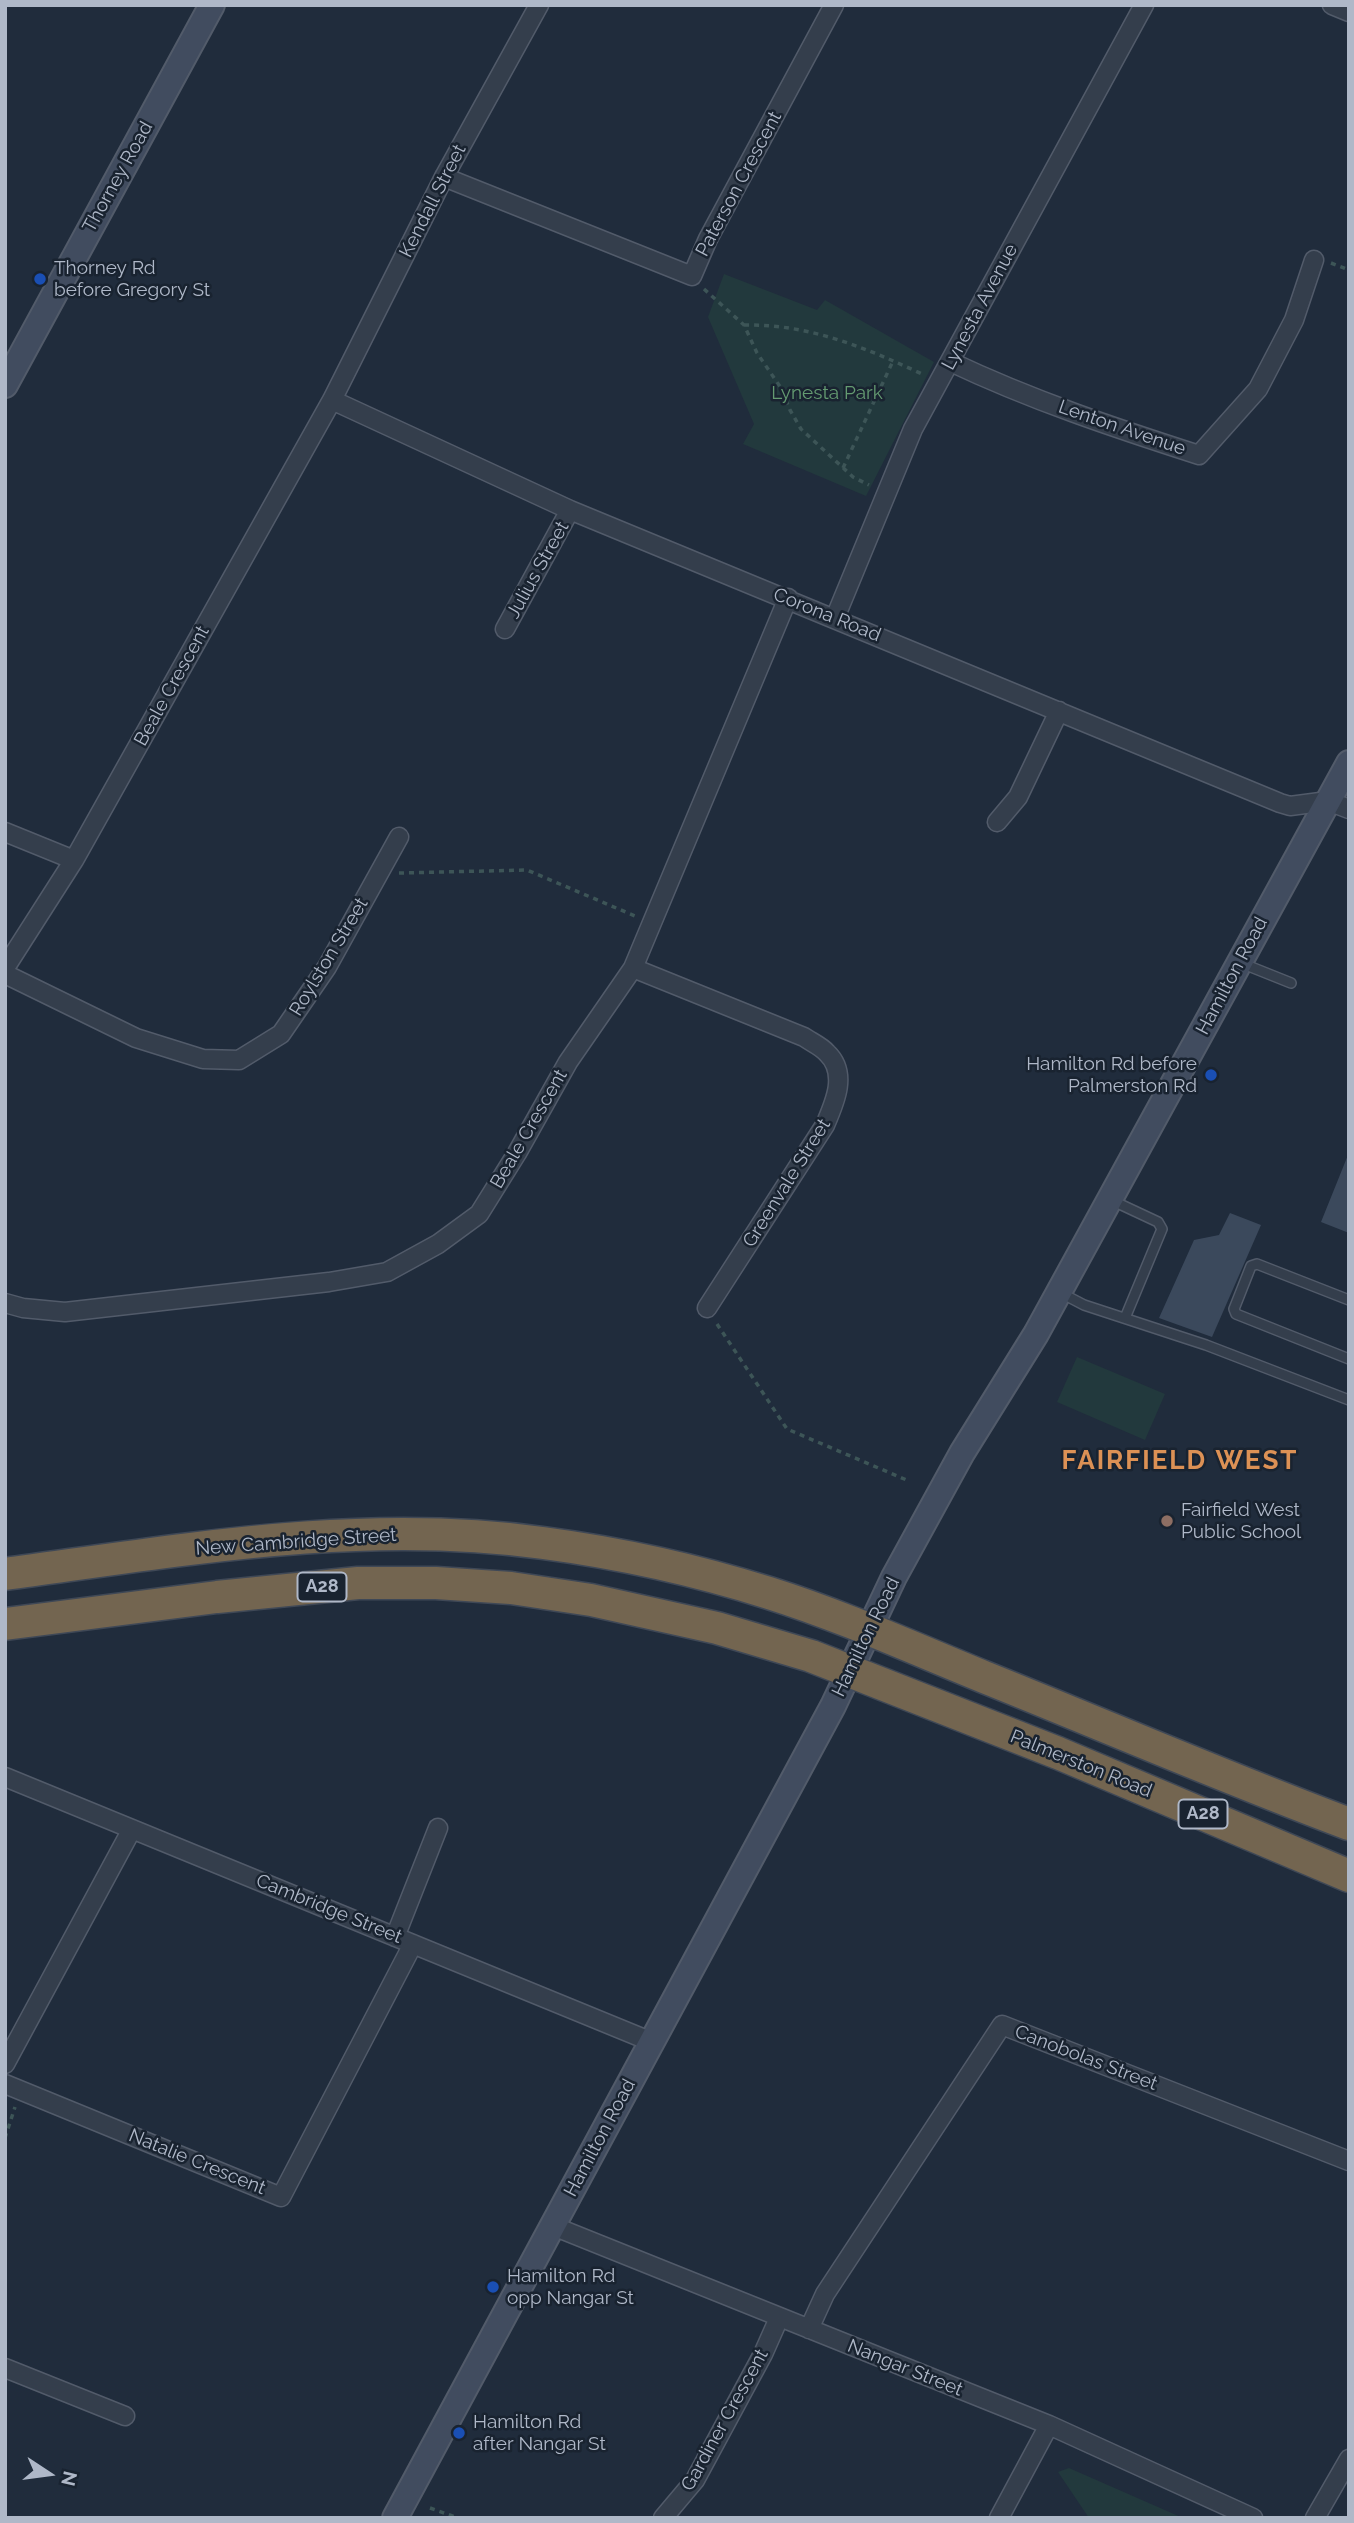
<!DOCTYPE html>
<html>
<head>
<meta charset="utf-8">
<style>
	body { margin:0 }
	#map { position:relative; width:1354px; height:2523px; overflow:hidden; background:#202c3c; font-family:Raleway,sans-serif }
	canvas { display:block }
	.frame { position:absolute; inset:0; border:7px solid #afb8c8; pointer-events:none }
	.north { position:absolute; left:14px; top:2439px; width:70px; height:70px; -webkit-text-stroke:5px #192330; paint-order:stroke; rotate:103deg; font-size:19px; font-weight:700; line-height:28px; text-align:center; color:#afb8c8 }
	.north::after { content:''; display:block; margin:auto; width:24px; height:32px; background:#afb8c8; clip-path:polygon(50% 0,100% 100%,50% 72%,0 100%) }
</style>
</head>
<body>
<div id="map">
<canvas width="1354" height="2523"></canvas>
<div class="frame"></div>
<div class="north">N</div>
</div>
<script>
const ctx = document.querySelector('canvas').getContext('2d');
ctx.lineJoin = 'round';
function paint(path, color) {
  ctx.fillStyle = color;
  ctx.fill(path, 'evenodd');
}
function strokePath(path, color, width, dash) {
  ctx.strokeStyle = color;
  ctx.lineWidth = width;
  ctx.lineCap = dash ? 'butt' : 'round';
  ctx.setLineDash(dash || []);
  ctx.stroke(path);
}
function label(font, color, halo, rows, align = 'center') {
  ctx.font = font + ' Raleway,sans-serif';
  ctx.lineWidth = 5;
  ctx.setLineDash([]);
  ctx.textBaseline = 'middle';
  ctx.strokeStyle = halo;
  ctx.fillStyle = color;
  for (const [text, x, y, turn = 0] of rows) {
    ctx.save();
    ctx.translate(x, y);
    ctx.rotate((+turn || 0) * Math.PI / 180);
    ctx.textAlign = isNaN(turn) ? turn : align;
    if (halo) ctx.strokeText(text, 0, 0);
    ctx.fillText(text, 0, 0);
    ctx.restore();
  }
}
const green = new Path2D(`
	M724 274 817 310 825 300 934 362 866 496 743 444 754 424 708 317Z
	M1077 1357 1165 1394 1145 1440 1057 1402Z
	M1069 2468 1183 2518H1089L1058 2472Z`);
const building = new Path2D(`
	M1348 1155H1349V1233L1321 1222Z
	M1230 1213 1261 1225 1212 1337 1159 1318 1194 1240 1219 1235Z`);
const path = new Path2D(`
	M1331 263 1349 270
	M704 289 744 325 757 353 781 388 790 410 801 429 853 477 869 485
	M744 325C809 324 864 347 922 374
	M843 468 893 361
	M399 873 527 870 635 916
	M717 1324 787 1429 909 1481
	M5 2138 15 2107
	M430 2508 458 2518`);
const lane = new Path2D(`
	M1241 963 1291 983
	M1111 1200 1158 1222 1162 1229 1125 1318
	M1061 1293 1084 1305 1206 1345 1349 1400
	M1349 1300 1257 1264 1251 1266 1234 1309 1236 1314 1349 1359`);
const street = new Path2D(`
	M1332 5 1349 12
	M444 177 692 276 708 239 834 5
	M951 362C1031 400 1115 428 1199 455L1258 389 1294 320 1314 260
	M332 400 570 510 1280 803 1290 806 1328 801 1349 809
	M835 618 913 429 1144 5
	M505 629 570 510
	M997 822 1018 797 1059 711
	M5 832 74 860
	M5 968 74 860 332 400 444 177 539 5
	M633 968 804 1037C811 1042 821 1046 827 1053 848 1073 835 1102 825 1125L707 1308
	M5 974 136 1038 203 1059 239 1060 281 1034 327 967 399 837
	M5 1303 23 1308 65 1312 329 1282 387 1272 438 1244 479 1214 517 1153 568 1062 633 968 788 598
	M5 1777 652 2042
	M395 1937 438 1828
	M5 2064 132 1829
	M5 2084 281 2197 413 1944
	M553 2226 1049 2425 1253 2518
	M809 2329 825 2294 1002 2025 1349 2161
	M5 2368 125 2416
	M663 2518 695 2480 763 2354 779 2318
	M999 2518 1049 2425
	M1315 2518 1349 2459`);
const secondary = new Path2D(`
	M5 385 212 5
	M395 2518 833 1706 894 1577 962 1453 1036 1334 1349 763`);
const highway = new Path2D(`
	M5 1574C183 1550 363 1518 543 1543 619 1553 696 1570 769 1593 842 1616 913 1648 984 1677 1106 1726 1226 1778 1349 1824
	M5 1624 217 1597 358 1583H436L511 1588 591 1600 717 1628 811 1656 1058 1753 1349 1876`);
const markers = [
	[40,279,7,"#1a4fb4"],
	[1211,1075,7,"#1a4fb4"],
	[1167,1521,7,"#8d6e63"],
	[493,2287,7,"#1a4fb4"],
	[459,2433,7,"#1a4fb4"]
];
const shields = [
	[322,1587,49],
	[1203,1814,49]
];
const shieldNames = [
	["A28",322,1587],
	["A28",1203,1814]
];
const streetNames = [
	["Thorney Road",118,177,-61],
	["Paterson Crescent",739,184,-62],
	["Kendall Street",433,201,-63],
	["Lynesta Avenue",980,307,-62],
	["Lenton Avenue",1122,428,19],
	["Julius Street",538,570,-61],
	["Corona Road",827,615,22],
	["Beale Crescent",172,686,-61],
	["Roylston Street",329,957,-59],
	["Hamilton Road",1232,976,-62],
	["Beale Crescent",529,1129,-60],
	["Greenvale Street",787,1183,-58],
	["New Cambridge Street",296,1542,-4],
	["Hamilton Road",866,1637,-64],
	["Palmerston Road",1081,1764,22],
	["Cambridge Street",329,1909,22],
	["Canobolas Street",1086,2058,21],
	["Hamilton Road",600,2138,-62],
	["Natalie Crescent",197,2162,22],
	["Nangar Street",905,2368,22],
	["Gardiner Crescent",725,2420,-61]
];
const poiNames = [
	["Thorney Rd",54,268],
	["before Gregory St",54,290],
	["Hamilton Rd before",1197,1064,"right"],
	["Palmerston Rd",1197,1086,"right"],
	["Fairfield West",1181,1510],
	["Public School",1181,1532],
	["Hamilton Rd",507,2276],
	["opp Nangar St",507,2298],
	["Hamilton Rd",473,2422],
	["after Nangar St",473,2444]
];
const parkNames = [
	["Lynesta Park",827,393]
];
const districtNames = [
	["FAIRFIELD WEST",1180,1461]
];
paint(green, '#22393d');
paint(building, '#3b495c');
strokePath(lane, '#525b6a', 12);
strokePath(street, '#525b6a', 21);
strokePath(secondary, '#525b6a', 28);
strokePath(highway, '#3f4856', 35);
strokePath(path, '#3d5557', 3.5, [5, 5]);
strokePath(lane, '#343e4c', 9);
strokePath(street, '#343e4c', 18);
strokePath(secondary, '#414c5f', 24);
strokePath(highway, '#736550', 32);
for (const [x, y, r, color] of markers) {
  const dot = new Path2D();
  dot.arc(x, y, r, 0, 2 * Math.PI);
  ctx.fillStyle = color;
  ctx.fill(dot);
  strokePath(dot, '#192330', 2.5);
}
for (const [x, y, w] of shields) {
  const box = new Path2D();
  box.roundRect(x - w / 2, y - 14.5, w, 29, 5);
  ctx.fillStyle = '#192330';
  ctx.fill(box);
  strokePath(box, '#afb8c8', 2);
}
label('bold 18px', '#afb8c8', null, shieldNames);
label('19px', '#afb8c8', '#192330', streetNames);
label('19px', '#afb8c8', '#192330', poiNames, 'left');
label('19px', '#649b71', '#192330', parkNames);
ctx.letterSpacing = '2px';
label('bold 26px', '#dc9155', '#192330', districtNames);
ctx.letterSpacing = '0px';
</script>
</body>
</html>
